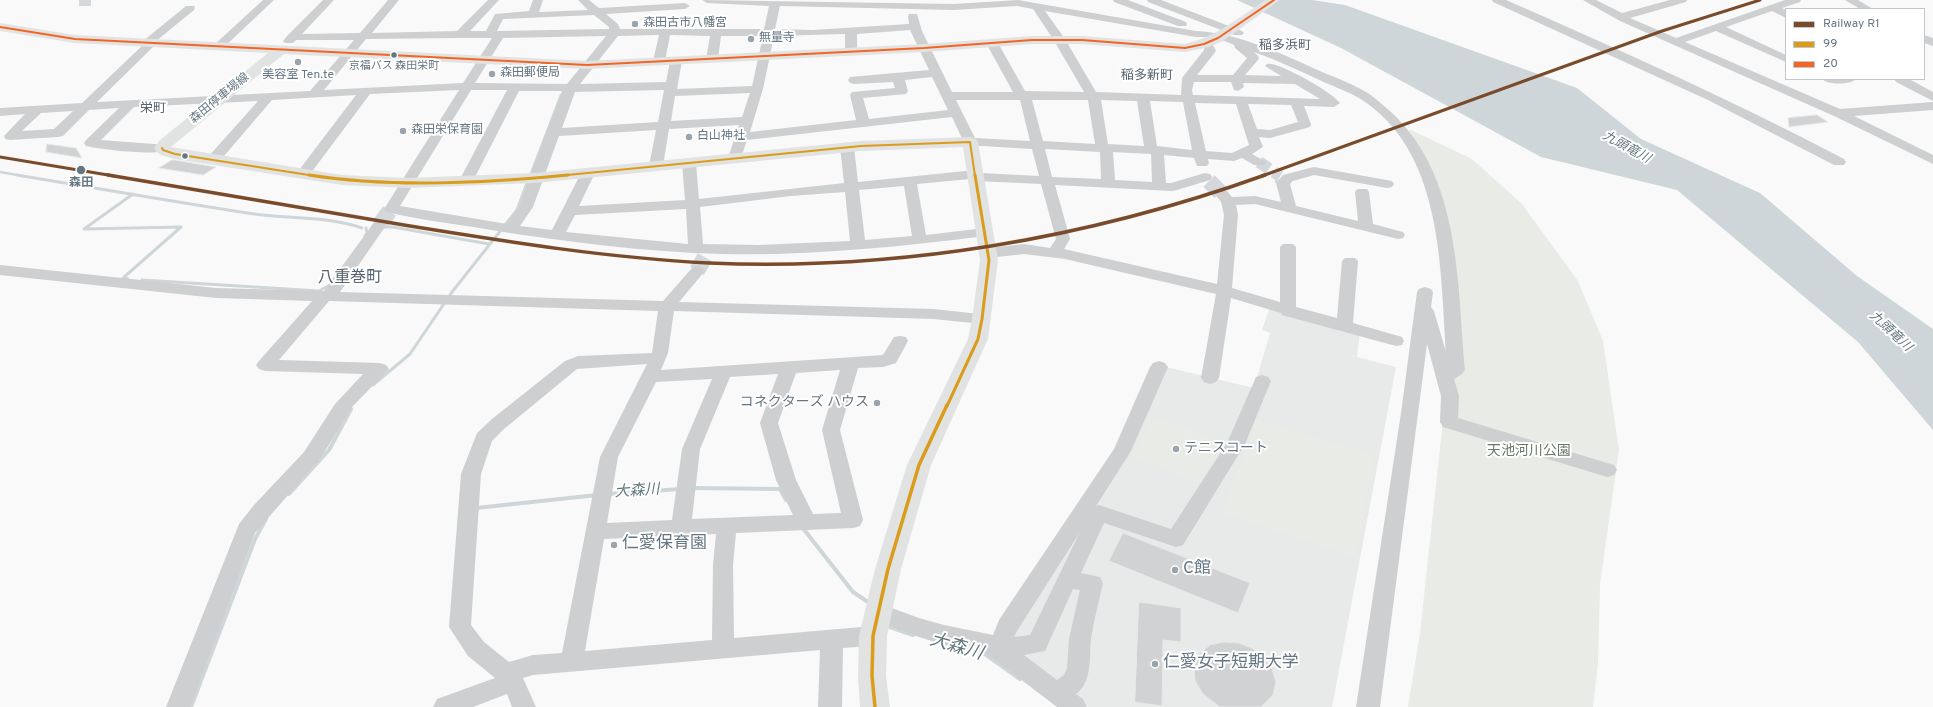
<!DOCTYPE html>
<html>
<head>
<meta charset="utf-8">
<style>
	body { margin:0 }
	#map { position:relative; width:1933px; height:707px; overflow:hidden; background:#f9f9f9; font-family:Overpass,sans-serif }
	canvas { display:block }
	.legend { position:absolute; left:1785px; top:8px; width:140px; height:72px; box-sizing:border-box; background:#fff; border:1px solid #c1c8cd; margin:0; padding:5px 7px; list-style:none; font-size:12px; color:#657683 }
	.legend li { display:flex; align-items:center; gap:8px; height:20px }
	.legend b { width:20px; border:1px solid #c1c8cd }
</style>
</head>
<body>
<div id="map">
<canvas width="1933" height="707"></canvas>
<ul class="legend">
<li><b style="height:5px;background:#7a4b2a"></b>Railway R1</li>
<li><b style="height:5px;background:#da9c1a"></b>99</li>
<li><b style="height:5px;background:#f26522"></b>20</li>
</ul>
</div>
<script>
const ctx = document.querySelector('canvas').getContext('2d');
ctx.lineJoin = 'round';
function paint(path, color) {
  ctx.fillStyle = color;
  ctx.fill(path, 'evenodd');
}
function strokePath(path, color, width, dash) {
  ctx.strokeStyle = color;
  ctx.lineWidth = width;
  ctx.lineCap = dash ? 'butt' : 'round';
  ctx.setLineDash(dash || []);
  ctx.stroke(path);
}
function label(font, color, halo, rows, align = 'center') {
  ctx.font = font + ' Overpass,"Noto Sans JP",sans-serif';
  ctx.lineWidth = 4;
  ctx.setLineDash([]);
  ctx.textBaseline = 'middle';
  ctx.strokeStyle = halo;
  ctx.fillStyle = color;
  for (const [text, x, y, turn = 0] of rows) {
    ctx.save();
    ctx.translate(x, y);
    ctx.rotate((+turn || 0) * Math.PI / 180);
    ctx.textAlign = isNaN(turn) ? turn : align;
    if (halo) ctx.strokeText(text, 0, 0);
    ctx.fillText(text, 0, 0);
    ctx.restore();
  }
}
const built = new Path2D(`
	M1270 307 1360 332 1357 357 1396 367 1332 707H1088L1040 670 1009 641 1166 367 1254 388 1270 333 1262 330Z`);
const green = new Path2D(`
	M1409 129 1472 159 1522 204 1578 281 1603 341 1619 450 1600 584 1598 663 1593 707H1408L1420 633 1442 430 1447 284 1434 206Z
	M1156 416 1222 442 1198 483 1130 455Z
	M1257 420 1375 454 1356 558 1221 513Z`);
const water = new Path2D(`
	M1237 0H1312L1345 5 1577 88 1641 139 1760 193 1857 276 1933 329V430L1858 342 1677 190 1541 157 1341 48Z`);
const streamFar2 = new Path2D(`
	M0 172 23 176
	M530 176 561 95`);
const streamFar1 = new Path2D(`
	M17 175C96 188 175 202 254 214 290 219 328 216 362 228
	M384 227H393L489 244
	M365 236 367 233 366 228
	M128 279 123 278 181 227 84 229 133 194
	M142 280 319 291 330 285
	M373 385 410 354 452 292 517 210 530 175`);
const stream = new Path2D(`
	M691 488 780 489 786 500
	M289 494 329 450 351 409
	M609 494 681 489
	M476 508 597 495
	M802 527 853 592 871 604
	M887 626 913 635
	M977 651 985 654 1020 679
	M191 707 255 539 266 519`);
const building = new Path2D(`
	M1817 115 1828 122 1789 127 1788 118Z
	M47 144 76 148 82 158 46 152Z
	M172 160H175L216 167 203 175 159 168Z
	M1123 533 1250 583 1238 613 1109 561Z
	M1139 602 1181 608V642L1163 640 1162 706 1135 702Z
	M1223 642 1239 643 1252 648 1264 658 1272 669 1276 682 1273 695 1261 707H1220L1203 694 1195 681 1194 667 1199 654 1210 645Z`);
const minorTunnelFar1 = new Path2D(`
	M79 0H93
	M1259 162 1280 176`);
const minorTunnel = new Path2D(`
	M1278 175 1280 176
	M1209 181 1222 194
	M380 224 391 209
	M697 271 707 253`);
const minor = new Path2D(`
	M263 0H274L222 49H214L212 47 214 45Z
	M323 0H334L302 34 360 33 388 0H399L372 33 457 31 488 0H499L470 31H486L495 14 529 11 533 0H543L539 12 588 10 578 0H589L599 8 685 3 690 6 685 9 606 14 618 24 620 29H764L769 6 707 3 702 0 954 4 1018 0 1196 31C1236 33 1276 51 1313 68 1331 76 1351 83 1368 93 1374 97 1379 102 1384 106 1461 169 1457 280 1465 370L1462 374 1454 379 1459 396 1458 418 1614 465 1617 470 1614 475 1607 477 1443 427 1440 422 1441 396 1427 344 1380 707H1356L1401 413 1417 292 1419 289 1425 287 1431 289 1433 292 1431 307 1434 311 1446 352C1440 266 1443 150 1359 98 1349 92 1337 88 1326 83 1302 72 1279 61 1254 52L1259 57 1258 60 1245 75 1281 76 1265 66 1267 64C1278 61 1333 93 1340 103L1334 107 1304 106 1311 124 1310 127 1270 138 1259 137 1263 147 1252 154 1266 162 1264 165H1254L1242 158 1234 161 1208 159 1209 163 1207 166H1197L1194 158 1164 155 1166 183H1171L1205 173 1210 174 1212 177 1210 180 1177 190 1172 191 1055 185 1070 239 1064 249 1217 284 1224 215 1221 202 1215 194 1217 191H1227L1232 197 1255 196 1281 202 1276 183 1283 175 1314 167 1392 181 1394 184 1392 187 1387 188 1314 175 1293 181 1290 184 1296 206 1358 221 1355 192 1357 189H1367L1369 192 1373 224 1403 232 1405 235 1403 238 1398 239 1255 204 1236 205 1238 215 1232 288 1280 302V247L1283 244H1293L1296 247V307L1337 318 1342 261 1345 258H1355L1358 261 1353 323 1402 337 1404 341 1402 345 1396 346 1282 315 1281 313 1231 298 1219 378 1216 382 1210 384 1204 382 1201 378 1216 294 1065 259 1024 254 988 258 983 256 980 253 983 250 988 248 1024 244 1050 248 1056 239 1041 184 976 181 970 179 917 184 926 235 985 228 990 229 992 232 990 235 985 236C898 247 810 256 722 254 645 252 567 242 491 230 456 224 420 220 386 212L384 209 459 90 370 94 308 177H298L296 174 356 95 272 100 218 163H208L206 160 208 157 258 101 134 107 101 140 167 145 169 148 167 151C148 155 105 150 86 146L84 143 86 140 119 108 89 110 63 136 58 137 10 140 5 139 4 136 25 114 0 116V108L82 103 143 45 141 43 143 41 186 6H194L195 8 194 10 155 42 154 46 97 102 310 91 354 40H296L293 43H285L283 41 288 35ZM780 6 954 10 1017 6 1033 9 1053 39 1084 92 1025 91 998 43 992 40 986 43 1013 92H952L922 31 917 14H909L908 16 909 24 812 30 775 29ZM1045 11 1196 37H1215L1234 45 1235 48 1247 58 1233 75H1197L1216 51 1213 45H1205L1204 50 1182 78 1181 95 1096 92 1065 39ZM594 15 609 27V29L497 31 503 19ZM910 30 929 70 850 77 848 80 850 83 854 84 893 82 895 88 852 92 850 95 856 120 750 132 763 89 774 36 845 34V52L851 55 857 52V34ZM659 35 653 61 659 64 665 61 670 35 710 36 706 59 712 62 718 59 721 36H763L752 86 677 89 682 61 676 58 670 61 666 82 580 84 618 36ZM606 36 567 84 475 83 503 38ZM459 38H492L463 83 324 90 366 39ZM932 77 948 110 869 119 863 98 906 94 908 91 905 80ZM1194 82H1231L1234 90 1238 91 1244 87 1243 83 1295 84 1320 99 1193 95 1192 90ZM471 90H507L459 181 461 184H471L473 181 519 91H562L519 207 507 224 400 206ZM664 90 658 122 562 128 575 92ZM750 93 742 117 671 121 675 96ZM956 100H1020L1030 141 975 138ZM1032 100H1088L1095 144 1043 141ZM1101 100 1137 101 1144 146 1108 144ZM1150 101 1183 102 1192 150 1157 146ZM1195 103 1236 104 1249 145 1232 153 1206 151ZM1248 104 1291 105 1298 122 1270 130 1257 129ZM73 111 54 129 22 131 41 113ZM952 117 965 145 1032 149 1039 176 981 173 975 170 858 182 854 147 852 144H842L840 147 844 183 699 199 696 163 694 160H684L682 163 685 200 579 206 595 173 593 170H583L581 173 552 230 520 226 533 207 559 136 656 130 649 166 651 169H661L663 166 669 129 739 125 728 158 730 161H740L747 140ZM1045 149 1100 152 1101 179 1052 177ZM1113 152 1151 154 1152 182 1115 180ZM904 186 912 236 865 240 859 190ZM845 192 850 241 759 245 703 244 700 207 791 196ZM686 209 688 244 566 232 575 215Z
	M1113 0H1128L1186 22 1187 24 1186 26H1178L1114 2Z
	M1147 0H1161L1242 31 1244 33 1242 35H1234L1148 2Z
	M1492 0H1506C1620 50 1734 101 1844 159L1846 162 1844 165H1834L1708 100 1493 2Z
	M1583 0H1596L1622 13 1670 0H1687L1686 2 1630 18 1676 38 1785 0H1801L1800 2 1782 8 1786 10V18L1772 11 1726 27 1786 55V62L1716 31 1685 42 1840 109 1933 102V110L1854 116 1933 155V164L1834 116 1620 21Z
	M1845 0H1858L1873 9H1860Z
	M1924 35 1933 38V46L1924 43Z
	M1822 79H1856C1851 85 1827 85 1822 79Z
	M1894 79H1909L1933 92V101L1896 82Z
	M380 220 385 221 387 224 340 292 663 301 692 268 697 266 702 268 705 271 679 302 934 309 988 315 990 319 988 323 982 324 934 319 674 311 668 353 661 370 883 355 894 337 900 336 906 337 908 341 896 363 883 367 858 368 840 430 863 520 860 526 853 528 736 533 733 565 734 638 873 626 881 629 884 636 881 643 873 646 843 648 842 707H818L820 650 533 675 523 678 536 707H512L507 694 473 707H433L437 699 495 678 468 656 449 627 461 474 477 433 492 419 565 361 578 356 652 353 658 311 329 301 279 360 380 363 386 365 389 369 352 407 322 456 255 533 190 707H166L239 524 254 505 304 452 335 404 363 374 265 371 259 369 256 365 259 361 312 301 216 298 0 275V265L216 288 324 291 375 221ZM647 364 600 457 562 653 533 655 509 662 484 642 471 625 481 474 492 441 504 429 577 369ZM840 370 822 430 841 513 813 514 796 480 778 423 796 373ZM778 374 760 423 776 480 793 515 692 519 700 449 730 377ZM712 379 682 449 672 520 607 523 618 457 656 382ZM716 534 713 565 712 640 585 651 604 539Z
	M1159 361 1165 363 1168 367 1131 451 1096 506 1099 505 1171 529 1227 443 1256 377 1262 375 1268 377 1271 381 1245 444 1183 545 1176 547 1104 523 1081 573 1100 577 1103 583C1099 601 1094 620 1091 638 1089 657 1093 681 1076 694L1083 699 1087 707H1057L986 653 944 645 916 636 870 618 867 612 870 606 878 603 919 618 944 625 993 635 999 620 1114 449 1150 367 1153 363ZM1080 532 1030 635 1014 637 1017 631ZM1073 589 1080 590 1069 639 1067 668 1064 675 1057 680 1024 655 1045 651Z`);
const major = new Path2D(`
	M1265 0H1280L1223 41 1209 47 1185 52 1082 44H1032L924 52 587 69 284 54 171 147 342 175 408 178 535 173 861 141 970 137 976 139 978 142 998 260 988 339 931 465 901 569 887 636 886 676 890 707H860L858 676 859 636 875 569 907 465 968 339 972 319 980 260 963 147 861 151 535 183 408 188 342 185 175 159C167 157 158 156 154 148L160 140 268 53 75 43 0 31V23L75 35 587 61 924 44 1032 36H1082L1185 44C1216 37 1240 17 1265 0Z`);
const bus1Far2 = new Path2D(`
	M162 148 163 150 175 154 315 176
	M557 176 861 146 970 142 975 176`);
const bus1Far1 = new Path2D(`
	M309 175C392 188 484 183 568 175
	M947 406 978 339 982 319 989 260 975 175`);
const bus1 = new Path2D(`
	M875 707 872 676 873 636 888 569 919 465 947 405`);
const bus2 = new Path2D(`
	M0 27 75 39 587 65 924 48 1032 40H1082L1185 48 1204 44 1218 38 1274 0`);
const rail1Far1 = new Path2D(`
	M0 157 114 176
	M1262 176 1662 31 1760 0`);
const rail1 = new Path2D(`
	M108 175C209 192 309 209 410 226 509 242 608 258 709 263 898 271 1087 239 1265 175`);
const markers = [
	[635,24,4,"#99a4ac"],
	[751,39,4,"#99a4ac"],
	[394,55,3.5,"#657683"],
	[298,62,4,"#99a4ac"],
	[492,74,4,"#99a4ac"],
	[403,131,4,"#99a4ac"],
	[689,137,4,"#99a4ac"],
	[185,156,3.5,"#657683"],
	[81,170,5,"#657683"],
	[877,403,4,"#99a4ac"],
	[1176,449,4,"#99a4ac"],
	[614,545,4,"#99a4ac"],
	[1175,570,4,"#99a4ac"],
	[1155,664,4,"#99a4ac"]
];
const farBusnames = [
	["京福バス 森田栄町",394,67]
];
const farPoinames = [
	["森田古市八幡宮",643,24],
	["無量寺",759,39],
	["森田郵便局",500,74],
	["美容室 Ten.te",298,76,"center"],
	["森田栄保育園",411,131],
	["白山神社",697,137]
];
const farStreetnames = [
	["森田停車場線",220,99,-39]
];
const farStopnames = [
	["森田",81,184]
];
const farQuarternames = [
	["稲多浜町",1285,46],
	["稲多新町",1147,76],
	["栄町",153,109]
];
const farWaternames = [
	["九頭竜川",1626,148,29],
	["九頭竜川",1890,332,43]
];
const poiNames = [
	["コネクターズ ハウス",869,403],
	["テニスコート",1184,449,"left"]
];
const parkNames = [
	["天池河川公園",1529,452]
];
const waterNames = [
	["大森川",637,492,-4]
];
const quarterNames = [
	["八重巻町",350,279]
];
const nearPoinames = [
	["仁愛保育園",622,545],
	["C館",1183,570],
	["仁愛女子短期大学",1163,664]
];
const nearWaternames = [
	["大森川",956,648,16]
];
paint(built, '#e8e9e9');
paint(green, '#e8ebe6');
paint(water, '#ced6d9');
strokePath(streamFar2, '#ced6d9', 2.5);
strokePath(streamFar1, '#ced6d9', 3);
strokePath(stream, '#ced6d9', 4);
paint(building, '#d0d2d3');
strokePath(building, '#e8e8e8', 1);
strokePath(minorTunnelFar1, '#d4d8dc', 12, [12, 6]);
strokePath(minorTunnel, '#d4d8dc', 16, [16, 8]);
paint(minor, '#cecfd0');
paint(major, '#e1e2e2');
strokePath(bus1Far2, '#da9c1a', 2);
strokePath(bus1Far1, '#da9c1a', 3);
strokePath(bus1, '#da9c1a', 3.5);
strokePath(bus2, '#f26522', 2);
strokePath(rail1Far1, '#7a4b2a', 3);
strokePath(rail1, '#7a4b2a', 3.5);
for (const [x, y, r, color] of markers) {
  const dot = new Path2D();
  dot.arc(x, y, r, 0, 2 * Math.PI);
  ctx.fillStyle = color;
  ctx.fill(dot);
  strokePath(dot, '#fff', 1.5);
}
label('11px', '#657683', '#fff', farBusnames);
label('12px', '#657683', '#fff', farPoinames, 'left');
label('12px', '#657683', '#fff', farStreetnames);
label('bold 12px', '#657683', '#fff', farStopnames);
label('13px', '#57646e', '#fff', farQuarternames);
label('italic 13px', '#60757c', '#fff', farWaternames);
label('14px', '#657683', '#fff', poiNames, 'right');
label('14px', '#687a64', '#fff', parkNames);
label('italic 15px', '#60757c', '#fff', waterNames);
label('16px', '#57646e', '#fff', quarterNames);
label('17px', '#657683', '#fff', nearPoinames, 'left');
label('italic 18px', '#60757c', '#fff', nearWaternames);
</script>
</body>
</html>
